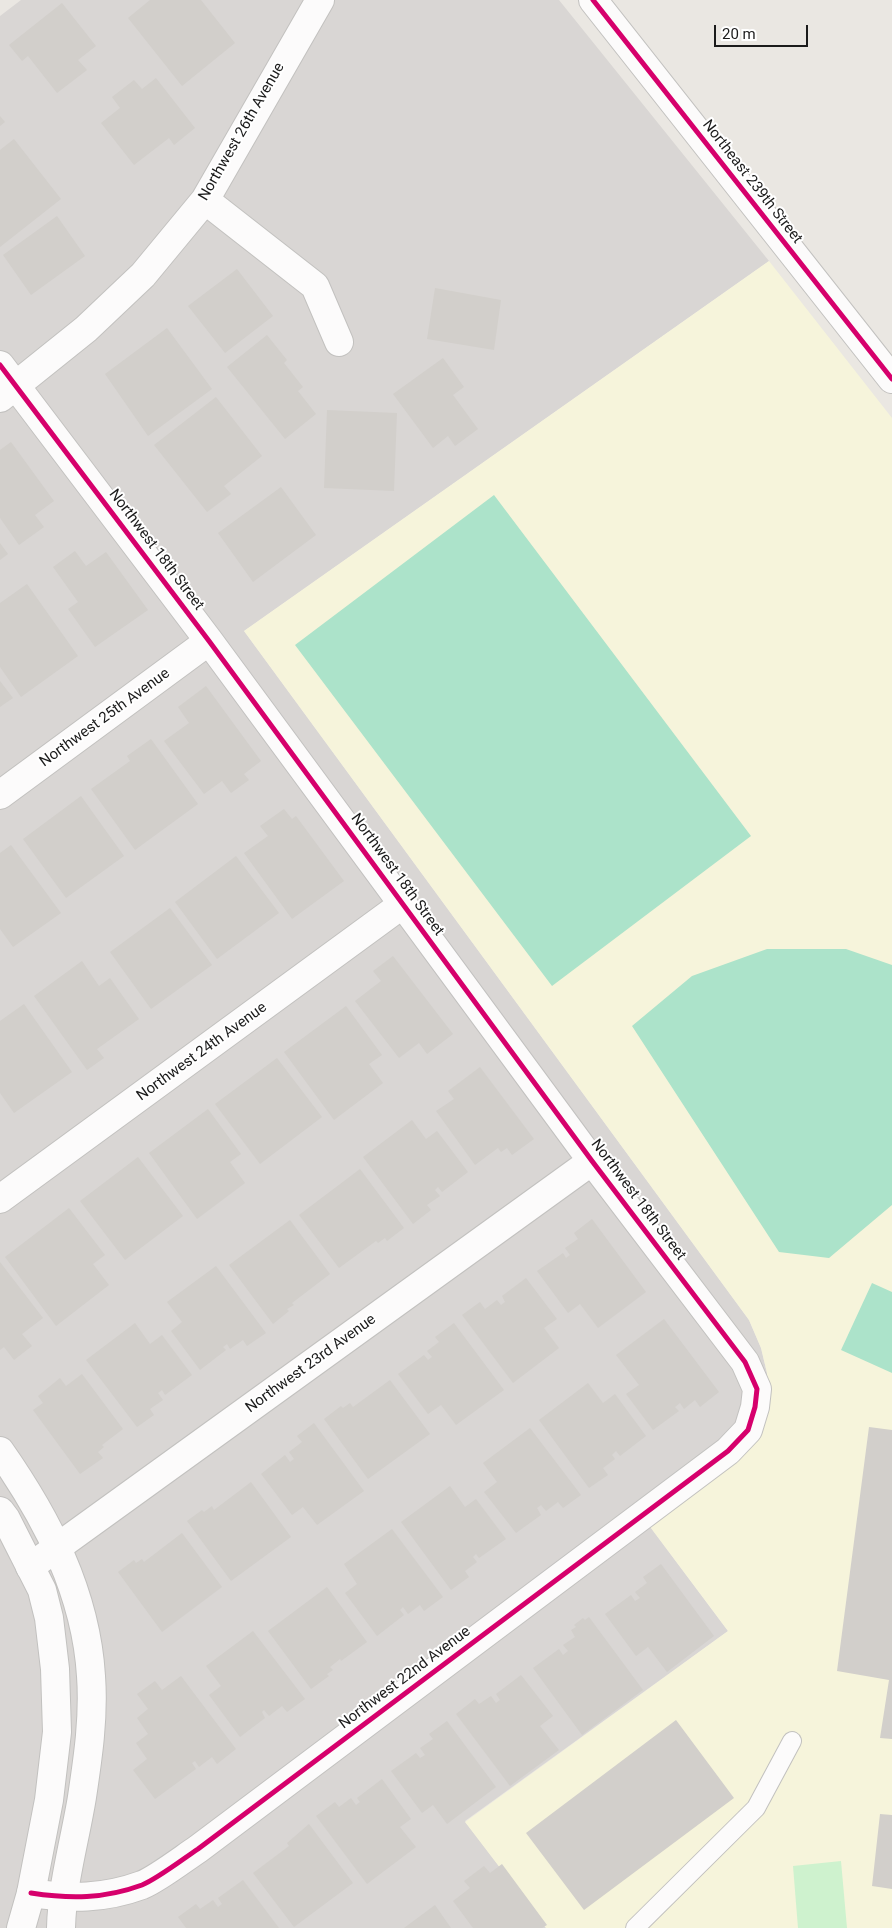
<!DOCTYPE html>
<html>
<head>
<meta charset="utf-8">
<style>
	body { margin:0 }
	#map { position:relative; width:892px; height:1928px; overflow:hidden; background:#eae7e2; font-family:Roboto,sans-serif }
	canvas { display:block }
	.scale { position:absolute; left:714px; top:25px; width:94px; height:22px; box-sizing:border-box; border:2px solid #1b1b1b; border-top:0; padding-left:6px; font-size:15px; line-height:18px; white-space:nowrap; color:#1b1b1b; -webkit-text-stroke:4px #fff; paint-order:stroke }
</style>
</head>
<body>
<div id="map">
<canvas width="892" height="1928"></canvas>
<div class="scale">20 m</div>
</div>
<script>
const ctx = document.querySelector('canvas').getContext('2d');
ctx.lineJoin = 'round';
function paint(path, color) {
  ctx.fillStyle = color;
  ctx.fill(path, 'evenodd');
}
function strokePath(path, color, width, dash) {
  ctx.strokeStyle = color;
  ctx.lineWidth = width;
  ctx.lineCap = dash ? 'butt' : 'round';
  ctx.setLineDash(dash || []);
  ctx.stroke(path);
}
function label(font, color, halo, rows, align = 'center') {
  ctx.font = font + ' Roboto,sans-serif';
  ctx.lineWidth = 4;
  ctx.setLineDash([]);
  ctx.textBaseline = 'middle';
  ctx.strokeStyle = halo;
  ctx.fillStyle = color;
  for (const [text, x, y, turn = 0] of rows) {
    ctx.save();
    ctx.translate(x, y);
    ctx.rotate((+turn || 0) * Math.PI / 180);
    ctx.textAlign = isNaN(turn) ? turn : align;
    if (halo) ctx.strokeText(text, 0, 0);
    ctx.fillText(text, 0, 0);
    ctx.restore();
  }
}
const residential = new Path2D(`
	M21 0H559L769 261 244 631 749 1320 761 1348 767 1373 768 1395 642 1516 728 1631 465 1821 546 1928H0V16Z`);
const education = new Path2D(`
	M769 261 892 418V1928H546L465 1822 728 1631 642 1516 768 1395 767 1373 761 1348 749 1320 244 631Z`);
const park = new Path2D(`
	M841 1861 847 1928H798L793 1866Z`);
const pitch = new Path2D(`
	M494 495 751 836 552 986 295 645Z
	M767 949H846L892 965V1205L829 1258 779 1252 632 1026 692 976Z
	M872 1283 892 1292V1373L841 1350Z`);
const building = new Path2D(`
	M150 0H201L235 43 182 86 128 18Z
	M62 3 96 46 78 60 87 70 57 93 28 56 22 61 9 45Z
	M156 78 195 128 174 145 169 138 134 165 101 123 120 108 112 97 134 80 142 89Z
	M0 116 5 122 0 126Z
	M14 139 61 199 0 247V150Z
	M57 216 85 256 31 295 3 255Z
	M237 269 273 316 225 353 188 306Z
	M435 288 501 300 494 350 427 339Z
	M167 328 212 389 148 436 105 374Z
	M267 335 287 360 284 363 303 387 298 391 316 414 285 439 227 367Z
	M443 358 464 387 453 395 478 429 455 446 448 436 433 448 393 394Z
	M216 397 262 456 224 486 231 494 207 512 154 445Z
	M327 410 397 413 394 491 324 488Z
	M11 442 54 501 35 515 44 527 19 545 0 518V450Z
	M281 487 316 535 253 582 218 533Z
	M0 543 8 554 0 560Z
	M75 551 86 566 106 552 148 610 95 647 68 609 78 602 53 567Z
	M27 584 78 656 21 697 0 667V603Z
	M0 681 13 698 0 707Z
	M206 686 261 761 244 774 249 780 231 793 222 781 204 794 164 741 189 723 178 707Z
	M151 739 198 804 135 850 91 789 130 761 127 756Z
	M81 796 124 856 66 898 23 839Z
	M284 809 292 819 296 816 344 881 292 919 244 853 268 836 260 826Z
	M11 845 61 913 13 947 0 929V853Z
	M236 856 279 913 217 959 175 902Z
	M170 908 212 965 151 1009 110 952Z
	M393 956 453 1034 427 1054 419 1043 399 1058 355 1001 381 981 373 971Z
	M82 961 99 986 110 978 139 1019 97 1049 104 1058 87 1070 34 996Z
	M24 1004 72 1072 14 1113 0 1093V1021Z
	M346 1006 382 1055 369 1064 383 1083 334 1120 284 1052Z
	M277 1058 322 1117 260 1164 215 1104Z
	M480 1067 534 1139 512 1155 507 1148 501 1152 498 1148 475 1165 436 1111 454 1099 448 1091Z
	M208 1109 241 1154 230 1162 245 1183 197 1219 149 1153Z
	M412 1120 426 1139 437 1131 468 1172 442 1192 438 1187 435 1190 440 1196 427 1205 431 1210 413 1224 363 1157Z
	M138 1157 183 1216 125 1260 80 1201Z
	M360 1169 404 1228 387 1241 385 1238 378 1243 376 1241 339 1268 299 1215Z
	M69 1208 105 1255 93 1264 109 1285 56 1326 5 1257Z
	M592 1219 646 1292 598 1328 580 1304 568 1313 537 1271 563 1253 566 1258 570 1255 565 1248 578 1239 574 1233Z
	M290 1220 330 1274 292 1303 294 1305 287 1309 289 1311 273 1324 229 1265Z
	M0 1262 43 1318 22 1334 32 1346 14 1360 4 1347 0 1350Z
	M216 1266 266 1333 247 1346 243 1340 230 1349 227 1344 223 1347 226 1350 200 1370 171 1331 182 1322 167 1302Z
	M526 1278 557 1319 544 1328 559 1348 513 1383 462 1315 480 1302 485 1309 497 1300 501 1305 505 1302 502 1296Z
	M664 1319 719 1392 700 1407 695 1400 684 1409 680 1403 675 1407 679 1411 653 1430 626 1394 639 1385 616 1355Z
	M135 1323 150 1344 162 1335 192 1375 165 1395 162 1390 158 1393 163 1400 150 1409 154 1415 137 1427 86 1360Z
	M454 1323 504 1390 456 1425 441 1405 428 1414 398 1374 424 1355 428 1360 432 1357 427 1351 439 1342 435 1337Z
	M82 1374 123 1429 102 1445 104 1447 98 1452 103 1458 80 1474 33 1410 43 1403 38 1396 60 1378 66 1386Z
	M390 1380 430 1434 368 1479 324 1419 341 1406 343 1408 350 1403 353 1407Z
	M588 1383 603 1403 615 1394 646 1436 620 1456 616 1451 612 1455 615 1459 603 1468 608 1475 589 1488 539 1420Z
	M314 1423 364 1491 317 1525 303 1507 292 1515 261 1474 285 1455 290 1462 294 1459 289 1452 302 1442 297 1436Z
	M869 1427 892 1430V1739L880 1738 889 1680 837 1671Z
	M530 1428 581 1495 563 1508 558 1502 546 1511 541 1505 537 1508 541 1515 516 1533 484 1492 497 1482 483 1463Z
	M251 1482 291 1537 231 1581 187 1521 202 1510 204 1512 212 1506 214 1510Z
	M450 1486 465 1507 476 1499 506 1539 479 1558 476 1554 473 1557 477 1562 465 1571 469 1577 451 1590 401 1522Z
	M392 1529 443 1597 424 1611 420 1605 408 1614 403 1607 400 1610 404 1615 377 1636 345 1593 357 1584 344 1564Z
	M182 1533 222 1587 162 1632 118 1572 134 1560 136 1563 142 1559 144 1562Z
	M661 1564 714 1636 667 1672 648 1647 636 1656 605 1614 631 1595 635 1601 640 1598 635 1592 647 1583 643 1577Z
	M327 1587 367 1642 341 1661 340 1659 330 1667 333 1670 327 1674 329 1676 311 1689 268 1631Z
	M589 1617 643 1690 582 1735 533 1668 559 1649 563 1655 568 1651 563 1645 575 1637 571 1630 576 1627 574 1625 583 1618 585 1620Z
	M253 1631 305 1699 287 1712 282 1706 269 1716 264 1710 262 1712 265 1718 240 1737 209 1695 221 1686 206 1666Z
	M521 1675 553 1716 540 1726 559 1750 510 1786 456 1714 475 1699 479 1704 491 1696 496 1703 500 1700 496 1694Z
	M181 1676 236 1749 217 1764 212 1757 199 1767 195 1761 192 1763 196 1769 155 1799 133 1770 147 1759 136 1743 148 1734 137 1718 148 1709 137 1694 155 1681 162 1690Z
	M676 1720 734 1798 584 1910 526 1833Z
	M447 1721 496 1787 447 1824 433 1805 422 1813 391 1771 416 1753 420 1758 425 1755 420 1748 433 1739 429 1734Z
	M382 1779 411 1819 400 1827 416 1847 367 1884 316 1816 335 1802 339 1807 351 1798 356 1805 360 1802 357 1798Z
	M880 1814 892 1815V1889L872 1886Z
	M309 1824 353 1883 294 1927 253 1873 289 1846 287 1843Z
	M502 1864 547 1925 542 1928H473L453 1901 470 1888 464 1881 484 1866 490 1873Z
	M243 1880 279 1928H186L178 1917 196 1904 200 1909 213 1900 218 1907 222 1904 218 1898Z
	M435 1905 451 1928H404Z`);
const service = new Path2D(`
	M635 1928 756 1808 792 1741`);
const minor = new Path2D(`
	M205 200 315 286 339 342
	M0 365 209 641 592 1161 745 1362 757 1389 755 1407 748 1430 728 1451 198 1849C183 1859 157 1879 142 1885 104 1899 70 1899 31 1893
	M0 398 86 329 143 275 205 200 320 0
	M0 795 209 641
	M0 1199 403 904
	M30 1567 592 1161`);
const tertiary = new Path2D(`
	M593 0 892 379
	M0 1451C47 1518 86 1593 91 1676 94 1717 88 1757 82 1797 75 1840 62 1884 61 1928
	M0 1511 6 1519 42 1590 49 1618 55 1669 57 1732 49 1800 31 1893 21 1928`);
const cycleway = new Path2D(`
	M593 0 892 379
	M0 365 209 641 592 1161 745 1362 757 1389 755 1407 748 1430 728 1451 198 1849C183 1859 157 1879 142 1885 104 1899 70 1899 31 1893`);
const streetNames = [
	["Northwest 26th Avenue",242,132,-60],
	["Northeast 239th Street",752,182,52],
	["Northwest 18th Street",156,550,53],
	["Northwest 25th Avenue",105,718,-36],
	["Northwest 18th Street",397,875,54],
	["Northwest 24th Avenue",202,1052,-36],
	["Northwest 18th Street",638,1200,53],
	["Northwest 23rd Avenue",311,1364,-36],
	["Northwest 22nd Avenue",405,1678,-37]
];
paint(residential, '#d9d6d4');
paint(education, '#f6f4db');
paint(park, '#cef2ce');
paint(pitch, '#ace3ca');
paint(building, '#d2cfcb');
strokePath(service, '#c2c1bf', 20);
strokePath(minor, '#c2c1bf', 30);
strokePath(tertiary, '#c2c1bf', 30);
strokePath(service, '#fcfbfb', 18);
strokePath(minor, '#fcfbfb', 28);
strokePath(tertiary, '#fcfbfb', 28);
strokePath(cycleway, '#d6006c', 5);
label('15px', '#1b1b1b', '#fff', streetNames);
</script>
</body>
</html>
